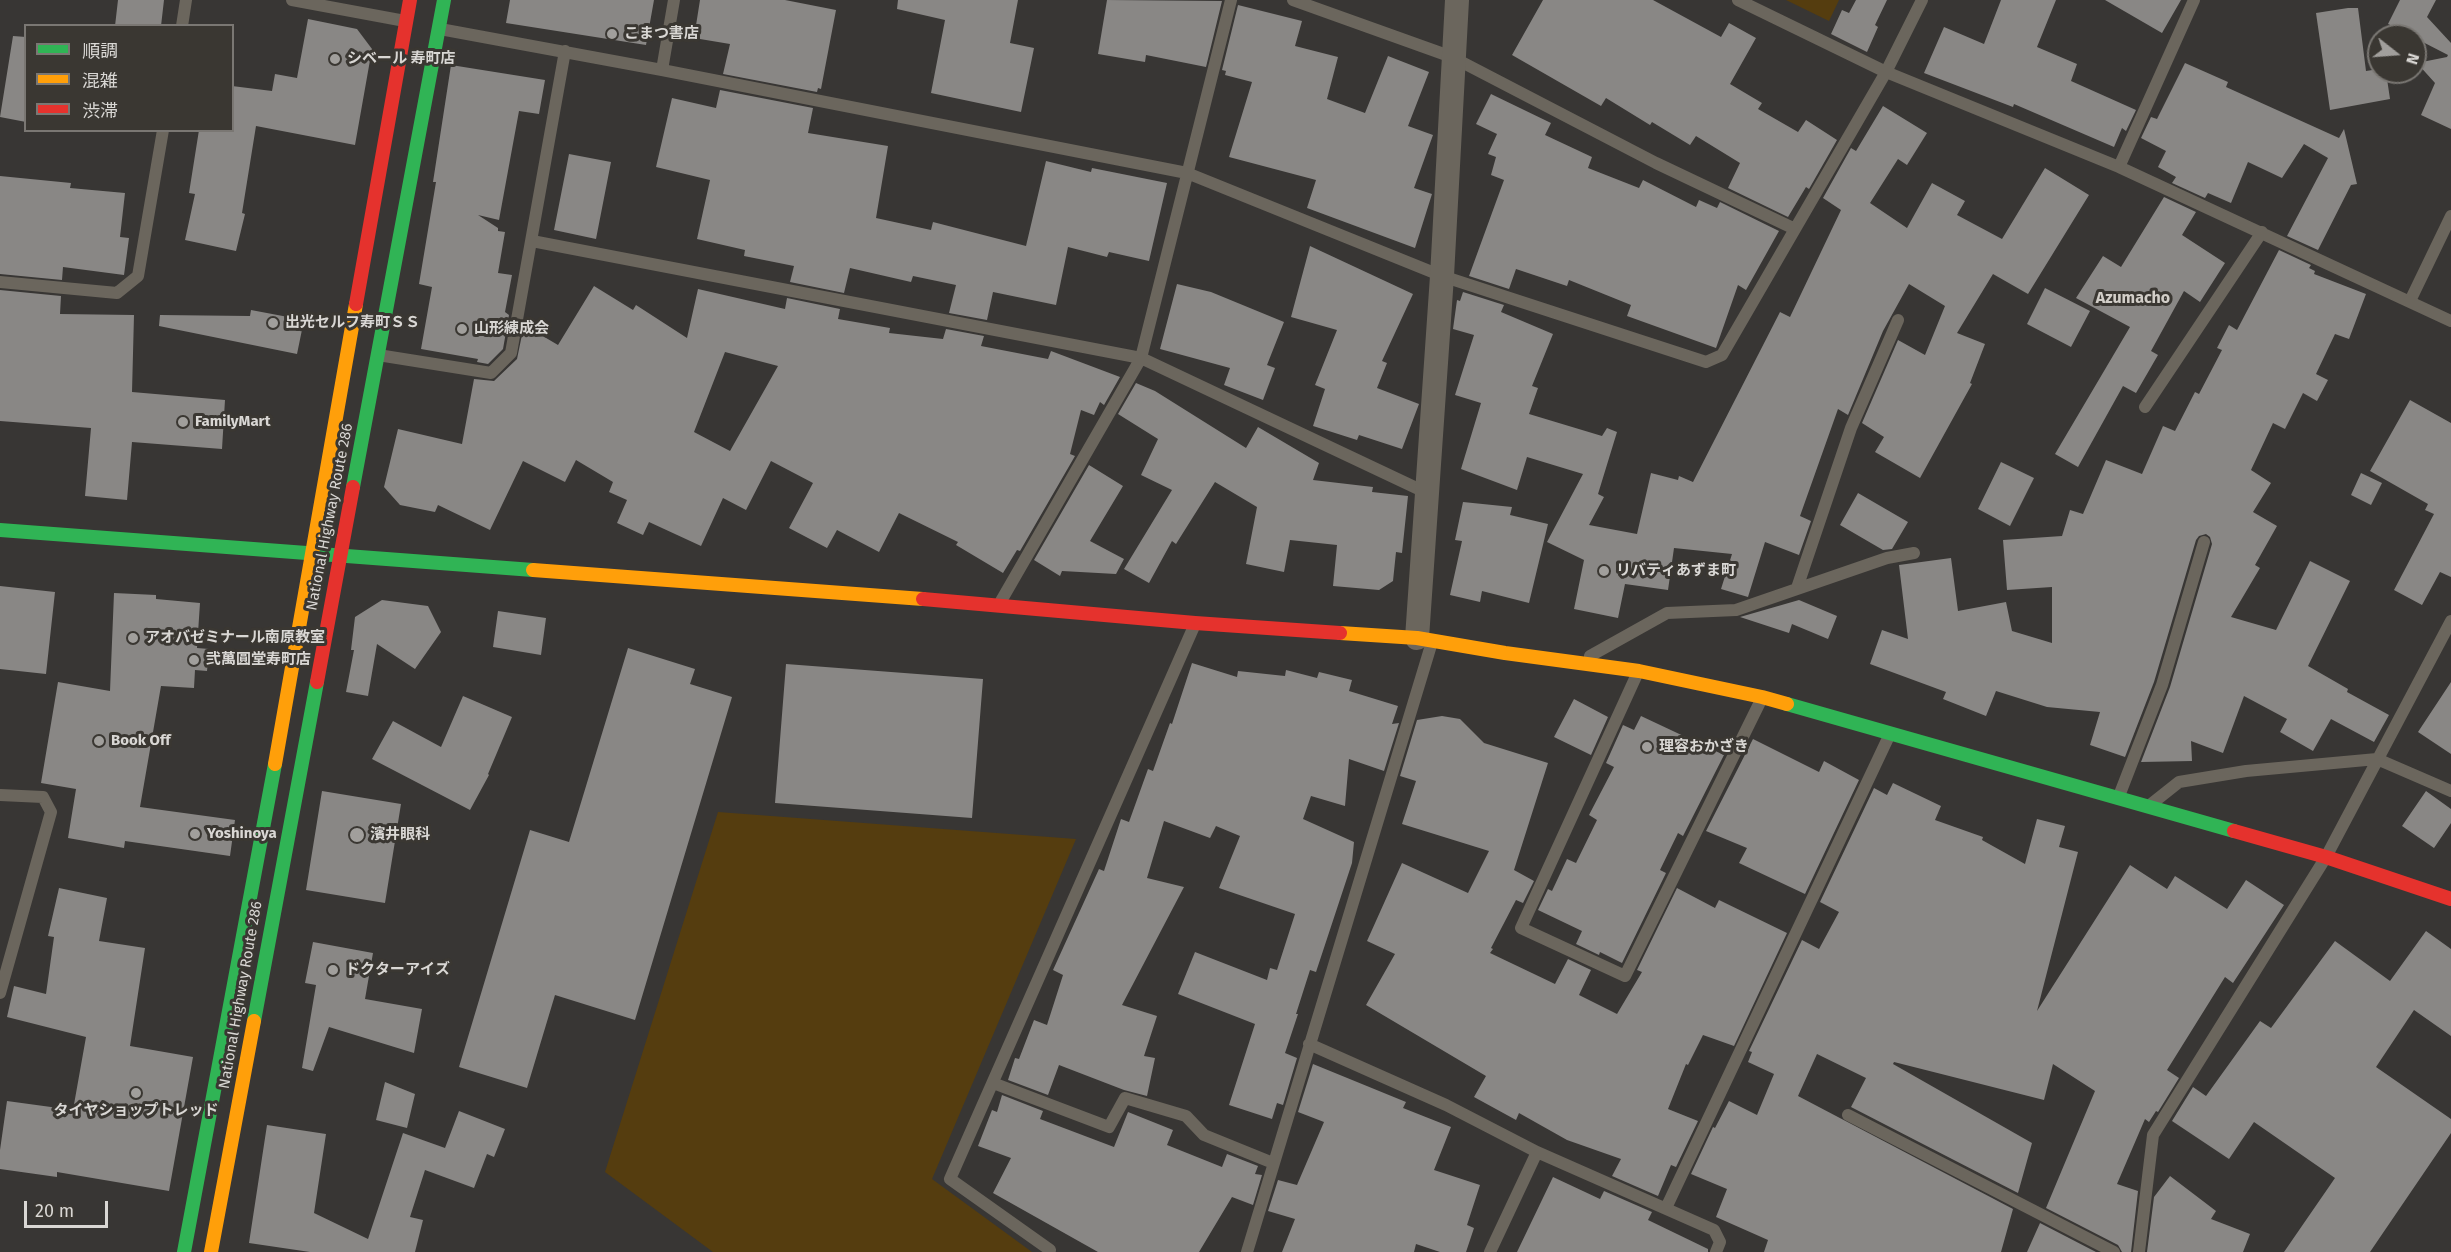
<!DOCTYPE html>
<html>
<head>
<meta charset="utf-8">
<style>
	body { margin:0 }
	#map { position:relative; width:2451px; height:1252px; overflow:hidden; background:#383634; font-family:"Fira Sans","Noto Sans JP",sans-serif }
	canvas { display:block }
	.legend { position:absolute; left:24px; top:24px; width:210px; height:108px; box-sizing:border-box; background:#3a3732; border:2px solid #7a7773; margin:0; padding:8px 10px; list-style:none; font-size:18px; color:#d9d7d4 }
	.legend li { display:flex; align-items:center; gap:12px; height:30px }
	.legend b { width:30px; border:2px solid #7a7773 }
	.north { position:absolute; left:2367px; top:24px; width:60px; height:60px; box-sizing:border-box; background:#3a3732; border:2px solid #7a7773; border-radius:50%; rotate:107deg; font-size:16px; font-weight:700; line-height:24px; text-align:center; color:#d9d7d4 }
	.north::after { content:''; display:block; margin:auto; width:21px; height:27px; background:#a19f9c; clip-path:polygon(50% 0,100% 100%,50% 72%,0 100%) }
	.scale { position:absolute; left:24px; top:1201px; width:84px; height:27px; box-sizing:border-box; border:3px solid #d9d7d4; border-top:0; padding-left:8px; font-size:18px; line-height:21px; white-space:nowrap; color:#d9d7d4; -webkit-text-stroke:4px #3a3732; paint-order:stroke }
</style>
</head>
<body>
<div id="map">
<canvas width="2451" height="1252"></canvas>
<ul class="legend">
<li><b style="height:8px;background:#30b455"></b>順調</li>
<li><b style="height:8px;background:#ff9f0a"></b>混雑</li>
<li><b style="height:8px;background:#e5322d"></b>渋滞</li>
</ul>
<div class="north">N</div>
<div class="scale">20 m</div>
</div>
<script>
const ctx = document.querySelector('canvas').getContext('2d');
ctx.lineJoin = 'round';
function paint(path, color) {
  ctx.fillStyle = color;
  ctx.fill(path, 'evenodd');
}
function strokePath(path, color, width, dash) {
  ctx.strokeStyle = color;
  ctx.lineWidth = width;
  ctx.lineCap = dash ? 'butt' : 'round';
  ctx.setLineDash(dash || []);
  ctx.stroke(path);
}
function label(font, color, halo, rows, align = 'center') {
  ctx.font = font + ' "Fira Sans","Noto Sans JP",sans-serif';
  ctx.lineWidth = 6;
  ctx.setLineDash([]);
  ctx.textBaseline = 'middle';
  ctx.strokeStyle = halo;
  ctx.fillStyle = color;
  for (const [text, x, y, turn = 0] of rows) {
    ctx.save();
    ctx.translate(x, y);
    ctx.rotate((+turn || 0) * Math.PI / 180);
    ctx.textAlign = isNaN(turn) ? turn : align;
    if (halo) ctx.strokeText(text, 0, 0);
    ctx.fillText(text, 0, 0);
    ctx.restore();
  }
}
const green = new Path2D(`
	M1786 0H1839L1829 21Z
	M718 812 1076 839 932 1179 1032 1252H713L605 1172Z`);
const building = new Path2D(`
	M118 0H164L161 26H115Z
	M510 0H654L646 45 506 23Z
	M700 0H785L836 10 821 89 818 88 817 92 723 74 730 44 694 38Z
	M898 0H1018L1010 43 1034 48 1021 112 931 93 945 20 897 9Z
	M1107 0 1222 1 1206 67 1146 55 1145 62 1098 54Z
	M1543 0H1653L1721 37 1729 23 1756 38 1730 84 1762 103 1758 109 1798 132 1806 120 1837 140 1809 189 1806 187 1788 217 1728 188 1740 163 1696 136 1690 145 1652 122 1650 125 1606 98 1601 106 1512 55Z
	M1856 0H1887L1875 25 1878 27 1867 52 1831 34 1842 10 1849 13Z
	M2001 0H2056L2037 47 2077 64 2071 81 2136 110 2126 131 2122 128 2114 147 2014 104 2013 107 1924 73 1944 27 1984 44Z
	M2105 0H2181L2162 33Z
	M2400 0H2436L2427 17 2451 43V129L2421 115 2435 83 2417 63 2447 57 2448 55 2415 38V36L2388 24Z
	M1238 5 1302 21 1295 46 1338 57 1327 99 1365 113 1388 56 1429 72 1408 126 1433 135 1414 188 1432 194 1415 248 1307 208 1316 180 1229 157 1252 82 1225 75 1226 71 1222 70Z
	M2348 8H2358L2366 71 2379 69V72H2386L2390 99 2330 110 2316 13Z
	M308 19 357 29 372 49 355 145 256 126 242 213 245 214 236 251 185 240 195 194 189 193 199 130H232V86L272 91 275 74 297 78Z
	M13 36 26 37V122L0 117Z
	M2185 63 2228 82 2226 87 2339 138 2344 129 2357 184 2351 185 2318 250 2287 236 2328 158 2304 144 2282 178 2248 162 2231 203 2208 193 2205 198 2172 183 2176 177 2158 167 2166 151 2141 138 2151 117 2157 119Z
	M451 65 545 80 539 114 519 111 499 220 478 215 498 228V231L505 232 498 273 512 275 505 312 509 315 503 349 488 364 477 362 478 359 421 349 432 287 419 284 436 182H433Z
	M720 90 813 108 808 133 888 146 876 218 931 230 933 222 1026 246 1046 161 1091 172 1092 168 1167 183 1149 261 1109 252 1107 257 1068 247 1056 305 993 292 987 320 949 313 956 285 913 276 911 282 850 268 844 293 790 282 794 266 744 256 745 250 697 239 710 180 656 167 672 98 716 108Z
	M1491 94 1551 123 1545 135 1592 157 1588 168 1639 188 1643 180 1696 207 1699 200 1717 208 1720 202 1779 231 1746 290 1738 285 1716 348 1627 316 1631 305 1569 280 1567 286 1516 269 1509 289 1469 276 1504 180 1491 175 1496 157 1488 154 1497 134 1476 124Z
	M1883 106 1927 133 1907 165 1898 159 1870 203 1907 228 1932 183 1965 201 1957 215 2002 239 2045 168 2089 195 2028 294 1993 274 1957 333 1985 344 1970 383 1972 384 1920 478 1875 452 1884 437 1862 423 1898 340 1925 355 1945 306 1909 284 1883 331 1848 415 1838 409 1800 516 1811 521 1799 555 1765 542 1748 597 1721 589 1732 554 1674 548 1668 590 1625 584 1618 618 1574 609 1584 560 1547 542 1583 474 1527 457 1517 490 1461 469 1481 403 1455 395 1474 335 1453 329 1457 300 1460 301 1463 292 1504 305 1501 312 1553 334 1532 386 1538 388 1529 414 1602 436 1607 428 1617 432 1598 494 1604 497 1589 525 1637 534 1651 473 1678 480 1679 476 1693 482 1780 312 1790 317 1841 210 1823 198 1851 148 1856 151Z
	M569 154 611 162 596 239 554 230Z
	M0 176 71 183 70 188 125 193 120 237 129 238 124 275 63 267 62 280 0 274Z
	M2164 197 2196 212 2182 235 2225 263 2200 302 2184 291 2151 351 2158 355 2136 393 2123 386 2078 467 2055 454 2130 327 2076 298 2103 256 2121 267Z
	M1310 246 1413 294 1382 361 1387 363 1377 388 1419 404 1402 449 1359 435 1357 440 1313 426 1325 389 1315 385 1337 330 1291 317Z
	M2279 250 2311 265 2309 268 2315 271 2314 274 2366 294 2349 339 2335 334 2316 374 2328 380 2317 401 2303 393 2285 429 2273 423 2251 470 2271 483 2253 512 2277 526 2255 565 2260 568 2231 617 2276 630 2310 561 2350 581 2308 666 2348 689 2347 692 2389 715 2374 742 2331 719 2313 751 2280 732 2287 719 2244 696 2223 753 2191 741 2192 761 2141 762 2170 687 2212 544 2210 537 2206 534 2199 536 2196 540 2154 682 2125 757 2090 745 2100 712 2047 707 1996 691 1986 716 1943 699 1946 692 1870 664 1882 630 1908 639 1899 565 1951 558 1958 611 2006 602 2012 631 2052 643V587L2007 590 2003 540 2062 536 2070 510 2083 514 2106 460 2142 474 2163 426 2175 431 2195 392 2199 394 2222 350 2217 348 2229 325 2237 330Z
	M1177 284 1211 292 1284 322 1267 365 1275 368 1263 400 1224 385 1230 368 1160 349Z
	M594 286 633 310 636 305 687 338 698 289 785 309 787 298 840 309 838 319 890 328 889 333 943 339 946 329 984 336 981 346 1048 359 1051 351 1120 377 1104 405 1100 402 1094 415 1081 410 1070 454 1075 456 1020 551 1017 550 1003 573 956 545 958 542 899 513 879 552 837 530 827 548 789 528 813 483 771 461 746 510 723 498 701 546 649 522 643 535 617 523 627 500 609 492 613 482 576 460 565 482 523 461 490 530 438 505 435 512 400 505 384 487 398 429 462 444 474 379 494 381 517 359 524 325 558 345ZM725 352 778 366 730 451 694 432Z
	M2045 288 2090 311 2071 347 2027 324Z
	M0 290 61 296 60 314 134 315 132 392 225 400 222 449 132 442 127 500 85 496 91 428 0 421Z
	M251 310 304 320 297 354 159 326 160 315 250 316Z
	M1136 383 1155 391 1246 448 1258 427 1319 463 1313 480 1373 487 1372 492 1408 496 1402 553 1396 552 1393 581 1379 590 1333 586 1337 545 1290 540 1284 572 1246 564 1257 507 1215 482 1176 544 1172 541 1149 583 1124 569 1172 490 1141 475 1158 439 1118 414Z
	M2410 400 2451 423V577L2440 572 2422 605 2394 590 2434 514 2425 510 2428 504 2370 471Z
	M2001 462 2034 478 2010 526 1978 509Z
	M1089 465 1123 486 1090 541 1124 559 1116 574 1062 571 1060 576 1034 560Z
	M2361 473 2382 483 2371 505 2351 495Z
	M1858 493 1908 522 1892 549 1883 550 1840 525Z
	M1463 502 1512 507 1510 515 1548 524 1529 603 1482 591 1480 602 1450 595 1462 541 1455 540Z
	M0 586 55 592 46 674 0 669Z
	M114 593 156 595V599L200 603 197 648 209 649 207 671 195 670 194 688 161 686 140 807 235 820 230 856 125 841 124 848 68 838 76 789 41 783 58 682 110 691Z
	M382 600 428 606 441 632 415 669 377 644 368 696 346 692 354 650H351L355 617Z
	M1799 600 1837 616 1828 639 1792 624 1789 633 1740 617Z
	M498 611 546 618 541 655 493 647Z
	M628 648 695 669 690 684 732 697 635 1020 555 995 527 1088 459 1067 530 830 569 842Z
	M1192 663 1237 677 1238 671 1285 676 1286 670 1317 678 1319 672 1352 680 1349 691 1398 706 1392 724 1399 723 1384 771 1349 759 1345 806 1311 796 1303 819 1354 842 1352 863 1316 972 1310 970 1296 1014H1298L1285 1053 1297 1058 1283 1105 1277 1103 1272 1119 1229 1105 1255 1024 1178 994 1195 952 1267 980 1270 968 1277 970 1295 914 1219 888 1240 836 1216 826 1210 838 1164 821 1147 878 1184 887 1122 1005 1157 1016 1144 1056 1155 1058 1147 1096 1124 1090 1059 1065 1048 1095 1008 1080 1015 1058 1019 1059 1034 1020 1047 1025 1063 975 1053 970 1099 869 1104 871 1121 819 1129 822 1148 769 1153 771 1170 723 1172 724Z
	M786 664 983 679 972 818 775 803Z
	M2451 682V754L2418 732Z
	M463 696 512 717 488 774 489 775 470 810 372 759 393 721 441 747Z
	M1574 699 1608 717 1591 755 1554 737Z
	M1442 716 1460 719 1484 743 1548 763 1514 870 1534 881 1523 903 1516 900 1491 948 1493 949 1490 953 1555 984 1568 959 1591 970 1579 995 1617 1014 1642 972 1637 970 1677 888 1715 908 1719 900 1787 933 1734 1046 1703 1035 1688 1065 1686 1064 1668 1109 1698 1121 1676 1167 1671 1165 1658 1196 1612 1176 1621 1159 1567 1140 1519 1113 1516 1120 1474 1097 1486 1076 1366 1005 1395 954 1367 941 1402 863 1468 893 1489 851 1402 824 1416 781 1400 776 1417 720Z
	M1641 716 1724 755 1683 836 1678 833 1660 870 1666 873 1622 963 1600 952 1599 955 1576 944 1582 931 1538 910 1548 889 1552 891 1567 859 1576 863 1597 820 1589 815 1614 767 1606 763 1623 725 1634 730Z
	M1753 739 1819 772 1824 761 1859 780 1805 894 1739 863 1747 848 1706 831Z
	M1893 783 1941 806 1935 820 1983 837 1982 840 2025 864 2037 819 2065 826 2059 847 2078 852 2037 1011 2130 865 2167 889 2175 876 2227 909 2246 880 2284 905 2233 983 2225 977 2167 1070 2179 1078 2158 1112 2156 1111 2149 1122 2145 1119 2117 1184 2138 1191 2131 1252H2122L2118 1245 2046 1208 2095 1091 2053 1064 2044 1100 1894 1062 1893 1064 2032 1143 2018 1193 1851 1107 1866 1078 1817 1054 1798 1096 2013 1209 2001 1252H1764L1768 1240 1716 1217 1727 1189 1691 1174 1713 1127 1715 1128 1729 1101 1757 1115 1774 1074 1748 1062 1752 1052 1749 1051 1802 940 1819 949 1839 912 1820 902 1874 788 1887 795Z
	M322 791 401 804 385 903 306 890Z
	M2426 791 2451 809V823L2434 848 2402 826Z
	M59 888 107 898 99 941 145 948 130 1046 193 1057 169 1191 57 1172V1177L0 1169V1150L7 1101 73 1110 86 1037 7 1017 14 986 46 994 54 937 48 936Z
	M2426 931 2451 949V1036L2414 1010 2376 1067 2451 1119V1133L2370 1252H2284L2335 1178 2254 1122 2229 1159 2172 1121 2193 1087 2206 1096 2260 1021 2271 1028 2335 941 2390 981Z
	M313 942 373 953 365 999 422 1009 414 1053 329 1027 313 1071 302 1068 316 985 305 983Z
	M1313 1064 1406 1102 1403 1108 1451 1127 1434 1170 1480 1185 1467 1225 1474 1228 1466 1252H1440L1416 1244 1414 1252H1282L1295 1219 1268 1211 1278 1180 1297 1185 1324 1122 1298 1112Z
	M385 1082 415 1094 407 1128 376 1120Z
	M1002 1095 1043 1111 1040 1119 1114 1147 1128 1112 1173 1130 1167 1145 1222 1167 1227 1154 1258 1166 1255 1174 1262 1175 1253 1205 1232 1197 1199 1252H1098L993 1193 1011 1158 978 1146 992 1110 997 1112Z
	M459 1111 505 1129 494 1157 487 1154 474 1188 425 1170 410 1217 423 1220 415 1252H310L249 1243 267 1125 326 1134 314 1213 368 1239 403 1133 445 1148Z
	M2170 1176 2216 1211 2211 1219 2250 1234 2243 1252H2147L2154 1197Z
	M1553 1177 1600 1199 1604 1191 1652 1212 1648 1220 1708 1249V1252H1517Z
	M2040 1223 2096 1252H2027Z`);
const lane = new Path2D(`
	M292 0 405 21
	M1293 0 1452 57 1656 163 1795 229
	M1738 0 1886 72 2119 167 2451 321
	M182 26 186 0
	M440 29 662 70 1187 173 1442 276 1706 362 1722 355 1886 72 1922 0
	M662 70 674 0
	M2119 167 2194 0
	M532 241 1141 358 1427 493
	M0 282 117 293 138 276 163 130
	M2410 301 2451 216
	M378 355 491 373 511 353 565 51
	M2145 407 2262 232
	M1797 588 1851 428 1898 320
	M1001 601 1141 358 1231 0
	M1590 656 1667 613 1736 610 1887 558 1914 553
	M1638 672 1521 928 1625 976 1762 698
	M0 795 43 797 51 812 0 993
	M2119 796 2162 685 2204 542
	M2150 805 2179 782 2246 771 2377 759 2451 791
	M1309 1044 1446 1105 1537 1152 1714 1230 1720 1242 1716 1252
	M993 1083 1109 1127 1125 1098 1186 1116 1204 1135 1273 1163
	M1848 1115 2114 1252
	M1666 1208 1889 736
	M1050 1250 950 1179 1195 624
	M1247 1252 1432 642
	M1490 1252 1537 1152
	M2139 1252 2153 1135 2326 857 2451 621`);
const street = new Path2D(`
	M1417 638 1442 276 1457 0`);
const fast = new Path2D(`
	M353 487 444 0
	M0 530 533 570
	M1787 704 2234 831
	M254 1021 317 682
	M184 1252 275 764`);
const slow = new Path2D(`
	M533 570 923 599
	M1340 633 1417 638 1505 653 1639 671 1762 697 1787 704
	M275 764 356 304
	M211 1252 254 1021`);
const jam = new Path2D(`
	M356 304 410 0
	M923 599 1195 623 1340 633
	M317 682 353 487
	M2234 831 2326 857 2451 899`);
const markers = [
	[612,34,6,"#a19f9c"],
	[335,59,6,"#a19f9c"],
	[273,323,6,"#a19f9c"],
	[462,329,6,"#a19f9c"],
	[183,422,6,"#a19f9c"],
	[1604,571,6,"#a19f9c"],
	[133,638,6,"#a19f9c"],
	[194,660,6,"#a19f9c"],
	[99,741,6,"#a19f9c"],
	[1647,747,6,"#a19f9c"],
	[195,834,6,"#a19f9c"],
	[357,835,8,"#a19f9c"],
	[333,970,6,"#a19f9c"],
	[136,1093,6,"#a19f9c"]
];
const poiNames = [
	["こまつ書店",624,34],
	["シベール 寿町店",347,59],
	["出光セルフ寿町ＳＳ",285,323],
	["山形練成会",474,329],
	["FamilyMart",195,422],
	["リバティあずま町",1616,571],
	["アオバゼミナール南原教室",145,638],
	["弐萬圓堂寿町店",206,660],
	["Book Off",111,741],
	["理容おかざき",1659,747],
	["Yoshinoya",207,834],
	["濱井眼科",370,835],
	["ドクターアイズ",345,970],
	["タイヤショップトレッド",136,1111,"center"]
];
const streetNames = [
	["National Highway Route 286",330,517,-79],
	["National Highway Route 286",241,995,-80]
];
const neighbourhoodNames = [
	["Azumacho",2133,299]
];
paint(green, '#553d0f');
paint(building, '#898785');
strokePath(lane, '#6b665d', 12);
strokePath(street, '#6b665d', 24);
strokePath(fast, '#30b455', 14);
strokePath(slow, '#ff9f0a', 14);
strokePath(jam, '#e5322d', 14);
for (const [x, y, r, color] of markers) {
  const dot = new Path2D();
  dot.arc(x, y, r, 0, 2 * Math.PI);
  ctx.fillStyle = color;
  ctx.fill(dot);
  strokePath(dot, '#3a3732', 2);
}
label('bold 15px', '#d9d7d4', '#3a3732', poiNames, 'left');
label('15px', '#d9d7d4', '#3a3732', streetNames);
label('bold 16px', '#d2cec8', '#3a3732', neighbourhoodNames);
</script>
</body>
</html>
